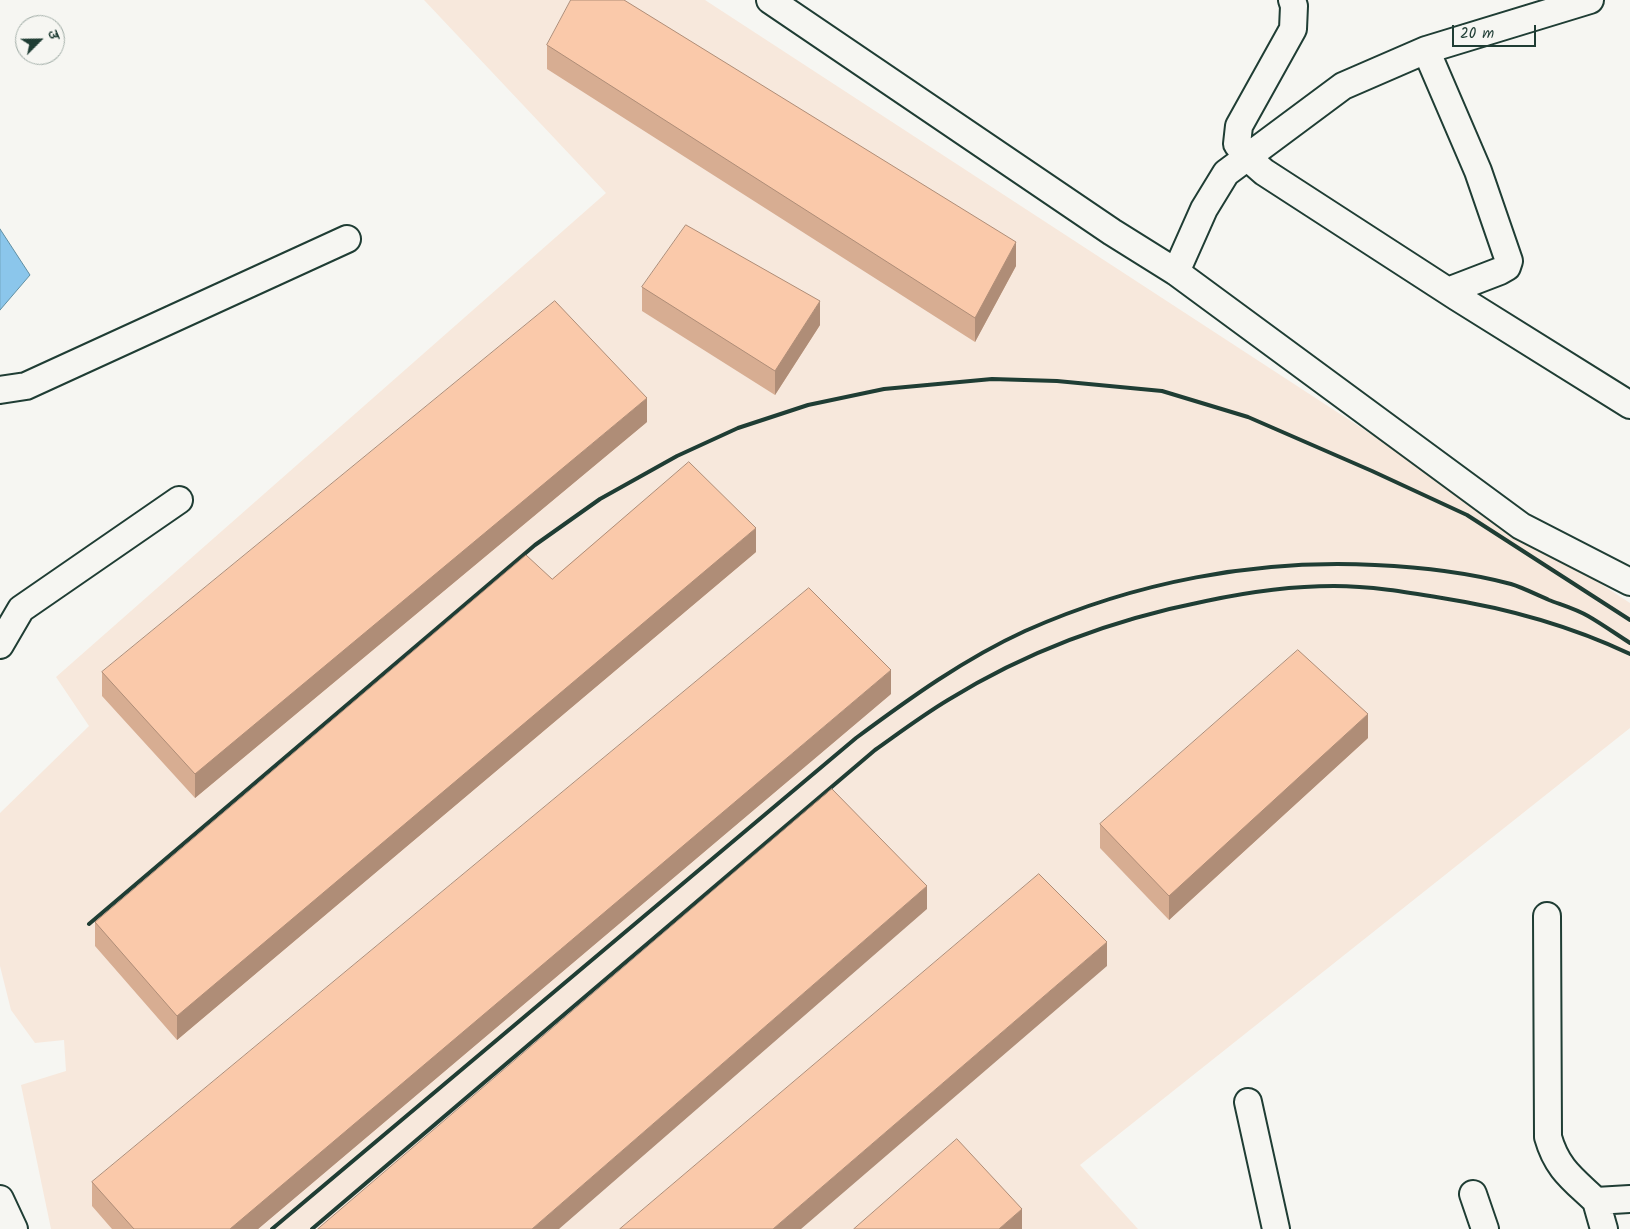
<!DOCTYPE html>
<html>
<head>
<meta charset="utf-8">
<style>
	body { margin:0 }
	#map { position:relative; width:1630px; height:1229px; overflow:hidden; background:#f6f6f2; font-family:Kalam,"Playpen Sans Deva",sans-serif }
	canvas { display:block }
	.north { position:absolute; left:15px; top:15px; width:50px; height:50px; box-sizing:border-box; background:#f6f6f2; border:1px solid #a0aca6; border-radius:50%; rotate:67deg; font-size:14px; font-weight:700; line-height:20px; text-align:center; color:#1f3d34 }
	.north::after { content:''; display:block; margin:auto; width:18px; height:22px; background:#1f3d34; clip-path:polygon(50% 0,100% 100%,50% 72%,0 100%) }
	.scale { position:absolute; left:1452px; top:25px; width:84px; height:22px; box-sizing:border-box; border:2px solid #1f3d34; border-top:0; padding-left:6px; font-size:15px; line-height:18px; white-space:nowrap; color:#1f3d34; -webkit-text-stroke:4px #f6f6f2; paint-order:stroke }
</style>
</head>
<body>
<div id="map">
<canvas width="1630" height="1229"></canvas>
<div class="north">उ</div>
<div class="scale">20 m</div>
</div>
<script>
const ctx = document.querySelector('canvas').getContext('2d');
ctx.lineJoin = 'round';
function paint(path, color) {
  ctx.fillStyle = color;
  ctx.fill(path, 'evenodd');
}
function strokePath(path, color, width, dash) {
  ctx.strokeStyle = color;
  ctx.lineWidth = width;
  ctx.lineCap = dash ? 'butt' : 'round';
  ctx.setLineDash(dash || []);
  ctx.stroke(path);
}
const built = new Path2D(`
	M424 0H705L1630 603V728L1080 1165 1138 1229H51L21 1085 66 1071 64 1040 35 1043 11 1010 0 966V813L89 726 56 677 606 193Z`);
const water = new Path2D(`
	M0 229 30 275 0 310Z`);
const minor = new Path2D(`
	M770 0 1112 232 1176 272 1521 526 1630 582
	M1292 0 1294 6 1293 29 1239 126 1237 144 1248 158 1264 172 1457 297 1630 405
	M1426 50 1478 171 1509 261 1507 267 1500 271 1448 291
	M1176 272 1204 209 1226 173 1343 86 1426 50 1590 0
	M0 390 26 386 347 239
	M0 645 21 609 179 500
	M1547 916 1548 1137C1557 1169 1573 1179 1596 1201
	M1248 1102 1276 1229
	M1473 1194 1485 1229
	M0 1199 14 1229
	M1604 1229 1596 1201 1630 1199`);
const rail = new Path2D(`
	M89 924 535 545 600 499 677 456 738 428 808 405 884 389 992 379 1057 381 1162 391 1248 417 1372 471 1467 515 1630 620
	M272 1229 856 738C910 698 964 659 1025 631 1135 582 1255 559 1375 565 1420 567 1466 572 1511 584 1524 588 1537 595 1549 600 1562 605 1576 609 1588 616 1602 624 1616 634 1630 643
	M312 1229 875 750C899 733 923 715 948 700 1027 651 1115 619 1206 601 1248 592 1290 586 1334 586 1370 586 1406 592 1442 598 1506 608 1571 626 1630 654`);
const wall = new Path2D(`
	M547 45 1016 266 975 342 547 69Z
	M642 287 820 325 775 395 642 311Z
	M647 422 195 798 102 696V672Z
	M756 552 177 1040 95 946V922L552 579Z
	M891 694 258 1229H112L92 1206V1182Z
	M1368 738 1169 920 1100 848V824Z`);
const shadedWall = new Path2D(`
	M1016 242V266L975 342V318Z
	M820 301V325L775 395V371Z
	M647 398V422L195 798V774Z
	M756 528V552L177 1040V1016Z
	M891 670V694L258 1229H230Z
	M1368 714V738L1169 920V896Z
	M927 886V909L559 1229H532Z
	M1107 942V966L801 1229H773Z
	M1022 1209V1229H999Z`);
const building = new Path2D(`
	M571 0H624L1016 242 975 318 547 45Z
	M686 225 820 301 775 371 642 287Z
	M555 301 647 398 195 774 102 672Z
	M689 462 756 528 177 1016 95 922 526 555 552 579Z
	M809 588 891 670 230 1229H134L92 1182Z
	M1298 650 1368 714 1169 896 1100 824Z
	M832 789 927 886 532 1229H318Z
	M1039 874 1107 942 773 1229H620Z
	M957 1139 1022 1209 999 1229H854Z`);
paint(built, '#f7e8dc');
paint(water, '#8bc6eb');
strokePath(water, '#608fa2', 1);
strokePath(minor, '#1f3d34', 30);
strokePath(minor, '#f6f6f2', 26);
strokePath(rail, '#1f3d34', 4);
paint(wall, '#d7ad92');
paint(shadedWall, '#af8d77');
paint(building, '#fac9aa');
strokePath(building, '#af8d77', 1);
</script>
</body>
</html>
